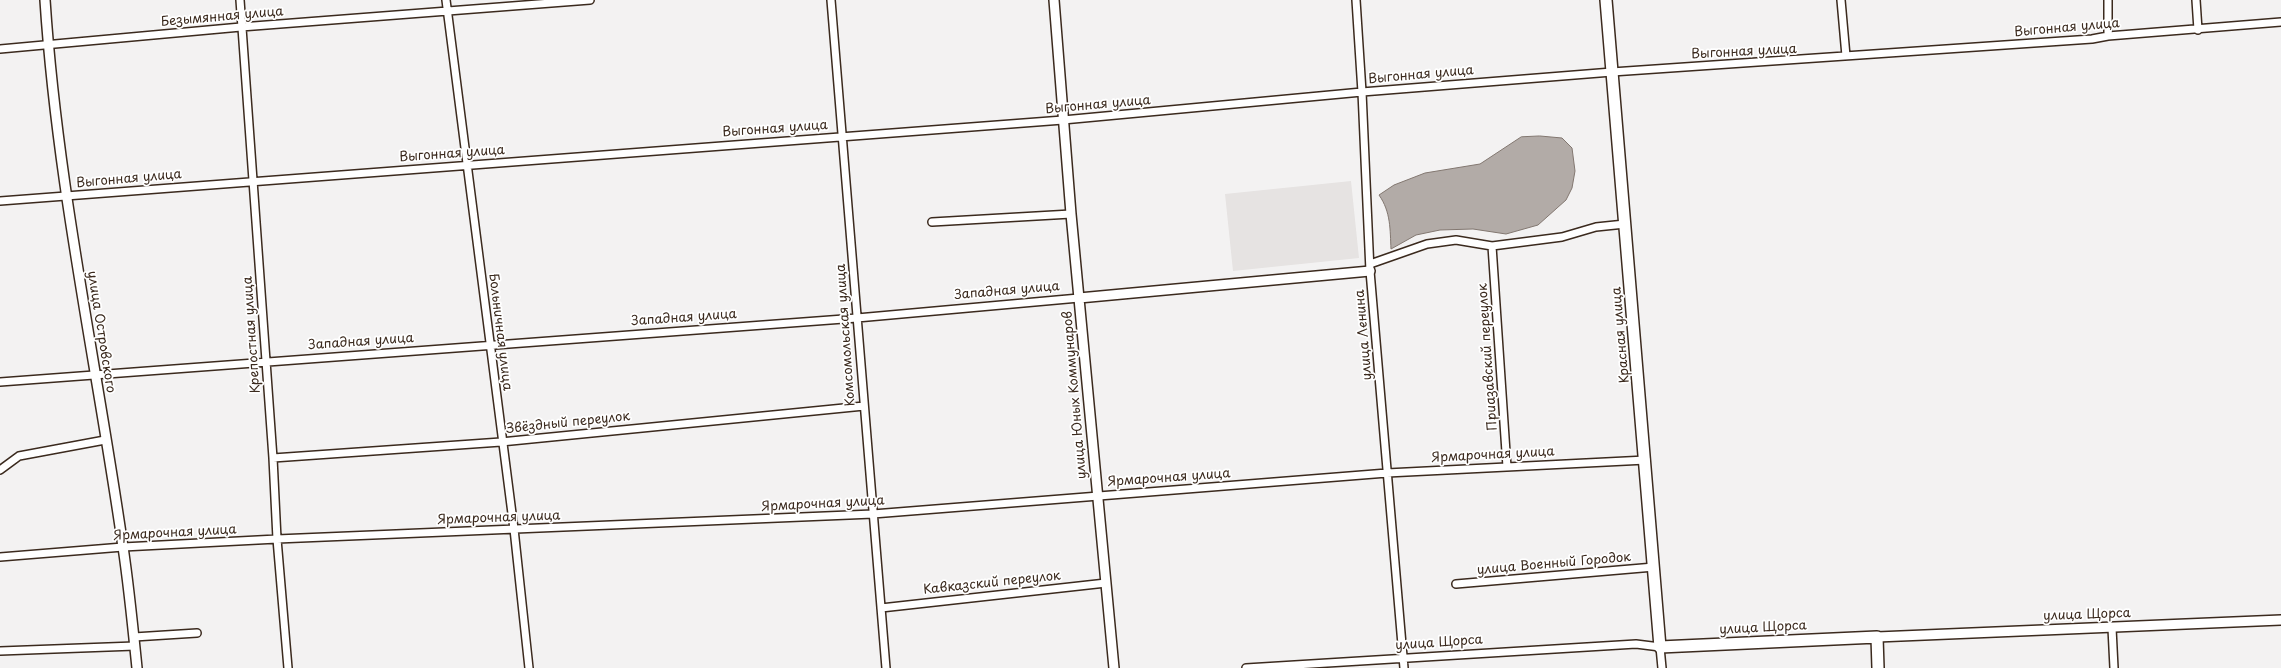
<!DOCTYPE html>
<html>
<head>
<meta charset="utf-8">
<style>
	body { margin:0 }
	canvas { display:block; background:#f3f2f2 }
</style>
</head>
<body>
<canvas width="2281" height="668"></canvas>
<script>
const ctx = document.querySelector('canvas').getContext('2d');
ctx.lineJoin = 'round';
function paint(path, color) {
  ctx.fillStyle = color;
  ctx.fill(path, 'evenodd');
}
function strokePath(path, color, width, dash) {
  ctx.strokeStyle = color;
  ctx.lineWidth = width;
  ctx.lineCap = dash ? 'butt' : 'round';
  ctx.setLineDash(dash || []);
  ctx.stroke(path);
}
function label(font, color, halo, rows, align = 'center') {
  ctx.font = font + ' "Playpen Sans",sans-serif';
  ctx.lineWidth = 3.5;
  ctx.setLineDash([]);
  ctx.textBaseline = 'middle';
  ctx.strokeStyle = halo;
  ctx.fillStyle = color;
  for (const [text, x, y, turn = 0] of rows) {
    ctx.save();
    ctx.translate(x, y);
    ctx.rotate((+turn || 0) * Math.PI / 180);
    ctx.textAlign = isNaN(turn) ? turn : align;
    if (halo) ctx.strokeText(text, 0, 0);
    ctx.fillText(text, 0, 0);
    ctx.restore();
  }
}
const built = new Path2D(`
	M1351 181 1359 258 1233 271 1225 194Z`);
const water = new Path2D(`
	M1540 136 1562 138 1572 148 1575 171 1572 188 1566 200 1538 225 1506 234 1473 229 1440 230 1416 235 1391 249C1390 230 1391 212 1379 195L1394 185 1425 173 1480 164 1521 137Z`);
const minor = new Path2D(`
	M240 0 273 458 277 539 288 668
	M446 0 514 529 529 668
	M831 0 886 668
	M1356 0 1362 92 1370 271 1404 668
	M1841 0 1846 56
	M2108 0V36
	M2196 0 2198 30
	M0 49 241 27 590 0
	M0 201 1063 120 1362 92 1612 72 2092 39 2108 36 2281 22
	M932 222 1071 214
	M1492 246 1507 467
	M1370 264 1427 244 1456 240 1492 246 1562 237 1596 227 1625 224
	M0 382 857 318 1079 298
	M273 458 501 442 864 406
	M0 470 19 456 105 440
	M0 557 123 547 277 539 873 514 1387 473 1646 460
	M1456 584 1654 567
	M881 608 1106 583
	M2112 628 2114 668
	M134 637 197 633
	M0 651 135 646
	M1246 668 1636 644 1660 647 1662 668`);
const tertiary = new Path2D(`
	M45 0C57 184 97 365 123 547 129 587 133 628 137 668
	M1054 0 1071 214 1114 668
	M1079 298 1370 271
	M1877 637 2281 620`);
const secondary = new Path2D(`
	M1606 0 1660 647 1877 637 1878 668`);
const streetNames = [
	["Безымянная улица",222,17,-5],
	["Выгонная улица",2067,28,-5],
	["Выгонная улица",1744,52,-3],
	["Выгонная улица",1421,75,-5],
	["Выгонная улица",1098,105,-5],
	["Выгонная улица",775,129,-4],
	["Выгонная улица",452,154,-4],
	["Выгонная улица",129,179,-5],
	["Западная улица",1007,291,-5],
	["Западная улица",684,318,-4],
	["улица Островского",101,332,81],
	["Больничная улица",500,332,83],
	["Крепостная улица",252,335,-94],
	["Комсомольская улица",846,335,-94],
	["улица Ленина",1364,335,-95],
	["Красная улица",1621,335,-95],
	["Западная улица",361,342,-4],
	["Приазавский переулок",1488,357,-94],
	["улица Юных Коммунаров",1075,395,-95],
	["Звёздный переулок",568,423,-6],
	["Ярмарочная улица",1493,455,-3],
	["Ярмарочная улица",1169,478,-4],
	["Ярмарочная улица",823,504,-3],
	["Ярмарочная улица",499,518,-2],
	["Ярмарочная улица",175,533,-3],
	["улица Военный Городок",1554,564,-5],
	["Кавказский переулок",992,583,-6],
	["улица Щорса",2087,615,-2],
	["улица Щорса",1763,628,-3],
	["улица Щорса",1439,643,-4]
];
paint(built, '#e6e3e2');
paint(water, '#b2aba7');
strokePath(water, '#827770', 1);
strokePath(minor, '#3b2a1e', 10);
strokePath(tertiary, '#3b2a1e', 12);
strokePath(secondary, '#3b2a1e', 14);
strokePath(minor, '#fff', 7);
strokePath(tertiary, '#fff', 9);
strokePath(secondary, '#fff', 11);
label('13px', '#3b2a1e', '#fff', streetNames);
</script>
</body>
</html>
